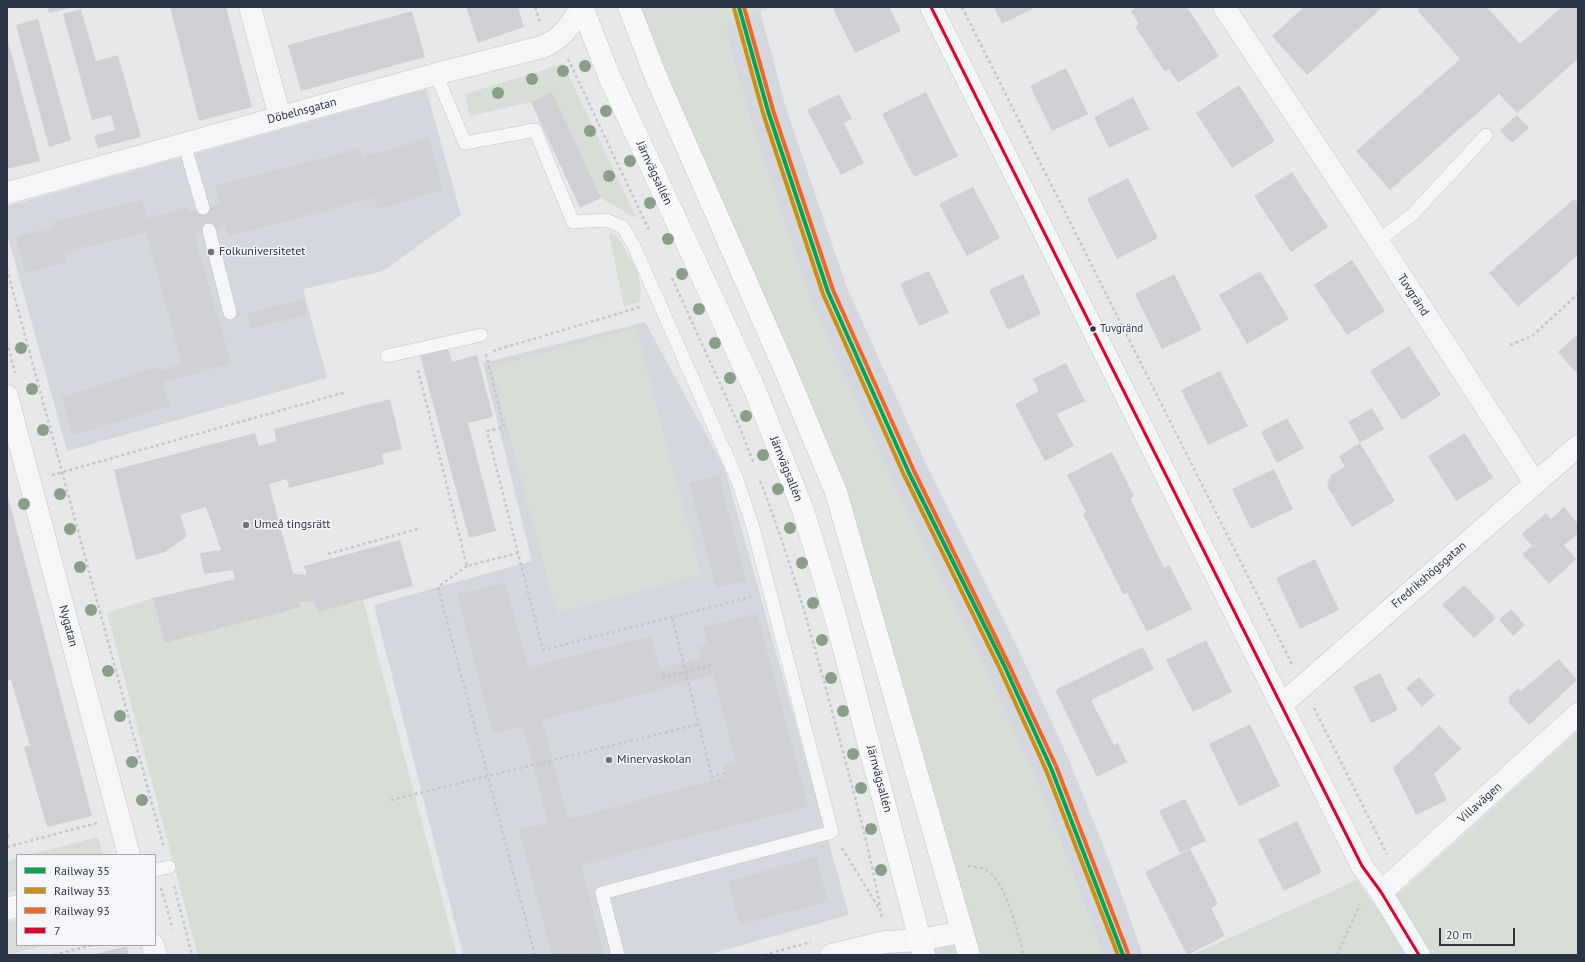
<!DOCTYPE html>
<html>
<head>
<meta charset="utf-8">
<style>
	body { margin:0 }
	#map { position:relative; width:1585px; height:962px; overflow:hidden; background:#e6e8ea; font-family:"PT Sans",sans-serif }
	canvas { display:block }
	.frame { position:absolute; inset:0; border:8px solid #2b3445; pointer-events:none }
	.legend { position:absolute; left:16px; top:854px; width:140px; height:92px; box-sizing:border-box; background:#f4f6f9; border:1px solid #a4a8b1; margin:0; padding:5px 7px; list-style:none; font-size:12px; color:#2b3445 }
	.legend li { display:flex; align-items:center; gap:8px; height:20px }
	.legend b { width:20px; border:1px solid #a4a8b1 }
	.scale { position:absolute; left:1439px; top:928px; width:76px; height:18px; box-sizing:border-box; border:2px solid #2b3445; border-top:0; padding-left:5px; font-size:12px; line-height:14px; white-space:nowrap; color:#2b3445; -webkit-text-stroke:3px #f4f6f9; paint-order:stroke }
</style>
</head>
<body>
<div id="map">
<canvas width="1585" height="962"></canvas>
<div class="frame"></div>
<ul class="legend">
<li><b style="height:5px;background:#00a651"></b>Railway 35</li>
<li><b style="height:5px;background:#ce8f0e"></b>Railway 33</li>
<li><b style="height:5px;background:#f26522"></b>Railway 93</li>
<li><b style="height:5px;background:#e4002b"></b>7</li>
</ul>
<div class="scale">20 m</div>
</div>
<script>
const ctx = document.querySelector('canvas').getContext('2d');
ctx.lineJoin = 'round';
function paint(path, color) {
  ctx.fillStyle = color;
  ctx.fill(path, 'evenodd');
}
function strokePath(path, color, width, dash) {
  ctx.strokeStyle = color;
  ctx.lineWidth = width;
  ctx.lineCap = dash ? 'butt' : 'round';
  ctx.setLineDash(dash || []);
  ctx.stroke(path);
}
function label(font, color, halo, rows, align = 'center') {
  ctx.font = font + ' "PT Sans",sans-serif';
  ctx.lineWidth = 3;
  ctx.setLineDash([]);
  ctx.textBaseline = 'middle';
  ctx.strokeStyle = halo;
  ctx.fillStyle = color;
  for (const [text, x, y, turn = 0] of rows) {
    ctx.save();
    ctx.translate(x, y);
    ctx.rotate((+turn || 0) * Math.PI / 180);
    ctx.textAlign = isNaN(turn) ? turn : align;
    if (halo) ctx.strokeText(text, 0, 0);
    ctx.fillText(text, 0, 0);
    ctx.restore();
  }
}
const built = new Path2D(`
	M759 7 786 108 846 285 926 464 1022 657 1069 760 1109 860 1143 955H1103L1073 874 1034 775 987 673 892 481 810 299 750 119 725 28Z
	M426 89 461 215 383 271 303 289 327 378 67 451 7 233V206Z
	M645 322 725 469 849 915 706 955H463L374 605 532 561 483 363Z`);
const green = new Path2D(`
	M629 7H771L725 28 750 119 810 299 892 481 987 673 1034 775 1073 874 1103 955H836L962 932 836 492Z
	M563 64 637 219 601 198 552 92 531 102 470 116 465 94Z
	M609 233 618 237 637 270 641 289 640 302 624 306Z
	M636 328 701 575 557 613 491 367Z
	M153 598 164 642 300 606 299 602 314 601 318 612 363 600 457 955H198L107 613Z
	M1578 731V955H1192L1357 880 1377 909 1407 886Z
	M98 837 103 855H28Z
	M17 858V890L7 893V861Z
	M17 920V945H47L7 955V922Z`);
const building = new Path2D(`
	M48 7H70V8L49 13Z
	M170 7H226L252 107 199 121Z
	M466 7H518L524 27 478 43Z
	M836 7H889L901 31 855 53 833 9Z
	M994 7H1036L1002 24Z
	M1137 7H1187L1219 56 1178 83 1169 69 1165 72 1135 26 1139 24 1131 11Z
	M1304 7H1383L1307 75 1272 36Z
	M1420 7H1487L1520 44 1562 7H1578V59L1517 113 1499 94 1390 190 1356 151 1460 59 1417 10Z
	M81 9 96 61 118 55 141 137 98 148 94 136 115 130 111 115 92 120 63 14Z
	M412 11 425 57 301 91 288 45Z
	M38 19 71 140 49 147 16 25Z
	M7 37 40 161 7 169Z
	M1066 68 1088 114 1052 131 1030 86Z
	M1239 85 1275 141 1232 168 1196 113Z
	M552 92 601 198 580 208 531 102Z
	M926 92 958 156 914 177 882 114Z
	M839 94 852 119 844 123 864 163 841 175 807 110Z
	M1133 97 1149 129 1109 148 1094 117Z
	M1517 115 1529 128 1512 143 1500 130Z
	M429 138 443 190 377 209 374 198 228 236 225 226 194 234 231 363 163 383 170 406 73 435 62 397 158 367 160 371 182 364 146 232 64 252 66 262 26 273 16 237 55 226 54 222 142 200 147 218 187 207 188 212 220 204 215 186 360 148 362 157Z
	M1292 172 1328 227 1291 252 1254 196Z
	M1128 178 1158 238 1117 259 1087 199Z
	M973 187 1000 238 967 256 939 204Z
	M1574 199 1578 203V255L1518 307 1489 273Z
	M1352 260 1385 311 1347 335 1314 285Z
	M929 271 949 313 919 326 900 284Z
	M1260 271 1289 319 1247 344 1219 295Z
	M1023 274 1041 314 1008 330 989 290Z
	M1174 274 1202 330 1162 349 1135 294Z
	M303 300 307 315 251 329 247 313Z
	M1578 334V375L1558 352Z
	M1409 346 1441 395 1402 420 1370 371Z
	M448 348 452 362 477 355 493 417 468 423 496 531 469 538 420 355Z
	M1066 363 1085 401 1057 414 1074 446 1045 461 1015 404 1039 391 1033 379Z
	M1220 371 1248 426 1208 445 1181 390Z
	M390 399 402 449 382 454 384 464 289 488 287 479 269 484 293 574 307 575 304 566 400 540 413 586 318 612 314 601 299 602 301 607 164 643 153 598 235 579 233 570 204 574 200 553 221 550 206 507 180 515 187 536 165 552 136 560 114 470 255 433 259 446 276 441 274 429Z
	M1372 408 1384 429 1360 443 1395 501 1352 527 1327 486 1331 475 1345 467 1339 456 1360 443 1348 422Z
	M1287 418 1304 448 1277 463 1261 432Z
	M1465 433 1493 478 1456 501 1428 456Z
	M1112 452 1134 496 1130 498 1164 568 1169 565 1192 609 1147 632 1127 593 1123 594 1083 514 1086 512 1067 475Z
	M1274 469 1293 509 1251 529 1232 489Z
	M719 476 746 581 716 588 689 483Z
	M7 493 92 816 47 827 24 747 30 745 11 680 7 681Z
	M1564 507 1578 524V533L1564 545 1576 559 1549 584 1522 554 1532 546 1522 534 1546 513 1551 519Z
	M1315 559 1339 610 1300 629 1276 578Z
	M505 582 528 668 651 636 660 669 702 658 699 647 708 645 703 627 757 613 808 806 581 865 604 955H552L519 830 548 823 523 726 493 734 457 594ZM713 675 736 762 723 765 726 777 568 819 542 720Z
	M1464 585 1496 618 1474 638 1442 605Z
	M1511 609 1525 625 1513 636 1499 620Z
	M1206 640 1232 692 1193 712 1166 660Z
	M1143 647 1154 669 1091 700 1114 745 1118 743 1127 762 1097 777 1055 690Z
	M1559 659 1577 680 1529 725 1509 703 1510 701 1508 698 1518 688 1521 691Z
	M1380 673 1398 710 1371 723 1353 687Z
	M1419 677 1435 695 1422 707 1406 688Z
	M1250 724 1280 786 1239 806 1209 744Z
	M1439 725 1461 749 1434 774 1447 800 1416 815 1393 768Z
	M1185 799 1206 841 1180 853 1159 811Z
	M1297 821 1322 872 1284 891 1258 840Z
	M7 828 10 838H7Z
	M1190 849 1218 904 1211 908 1225 936 1187 955 1145 872Z
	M816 857 828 901 740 925 728 881Z
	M127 946 129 955H96V954Z`);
const path = new Path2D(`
	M535 7 540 22
	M962 7 1292 664
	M568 59 649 230
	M7 269 164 848
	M672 278 741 430 753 462
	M7 342 15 373
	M1510 345 1532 336 1578 294
	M493 351 640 307
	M486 354 504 427 487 431 518 553
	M418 370 467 566 518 553 543 650 672 617
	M52 475 346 392
	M760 481C791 559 813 641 835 722 852 787 871 852 882 919
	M328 554 421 528
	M467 566 438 587 535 955
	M662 678 711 665
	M1314 708 1387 854
	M725 773 712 777 672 617 751 597
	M391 800 699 724
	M7 847 97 823
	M842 848 880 910
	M968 866C973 867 979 867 984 869 1006 878 1017 933 1024 955
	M174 886 192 955
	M161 888 173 929
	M54 955 93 945
	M764 955 811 942
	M1337 955 1360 904`);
const lane = new Path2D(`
	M436 74 465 143 535 130 573 222 606 220 623 227 634 246 737 479 753 527 832 832 602 893 618 955
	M184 143 203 208
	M209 230 230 313
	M1378 241 1413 214 1486 135
	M387 356 481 335
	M155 870 169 867`);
const street = new Path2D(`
	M250 7 280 117
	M931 7 1362 866 1381 892 1419 955
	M1224 7 1355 205 1535 483
	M7 193 436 74 542 47C562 39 571 25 581 7
	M7 396 129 855
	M1281 705 1578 446
	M1381 892 1578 714
	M7 909 17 906
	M153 945 156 955
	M831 955 885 942 919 940 962 932`);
const secondary = new Path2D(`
	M582 7 610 78 754 388 803 510 835 615 924 955
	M629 7 656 77 786 372 836 492 969 955`);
const bus1 = new Path2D(`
	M931 7 1362 866 1381 892 1419 955`);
const rail1 = new Path2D(`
	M739 7 768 111 828 292 909 473 1004 665 1051 768 1123 955`);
const rail2 = new Path2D(`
	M734 8 763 113 823 294 904 475 999 667 1046 770 1118 955`);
const rail3 = new Path2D(`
	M744 7 773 110 833 290 914 471 1008 663 1056 766 1128 953`);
const trees = [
	[585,66],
	[563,71],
	[532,79],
	[498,93],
	[606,111],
	[590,131],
	[630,161],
	[609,176],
	[650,203],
	[668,239],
	[682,274],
	[699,309],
	[715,343],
	[21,348],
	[730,378],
	[32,389],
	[746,416],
	[43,430],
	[763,455],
	[778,489],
	[60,494],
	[24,504],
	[790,528],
	[70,529],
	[802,563],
	[80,567],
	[813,603],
	[91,610],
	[822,640],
	[108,671],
	[831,678],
	[843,711],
	[120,716],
	[853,754],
	[132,762],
	[861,788],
	[142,800],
	[871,829],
	[881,870]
];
const markers = [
	[211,252,4,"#6c737f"],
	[1093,329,3.5,"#2b3445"],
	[246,525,4,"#6c737f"],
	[609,760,4,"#6c737f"]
];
const busNames = [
	["Tuvgränd",1100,329]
];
const streetNames = [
	["Döbelnsgatan",302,111,-15],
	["Järnvägsallén",654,173,65],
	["Tuvgränd",1413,295,57],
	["Järnvägsallén",786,469,68],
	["Fredrikshögsgatan",1429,575,-41],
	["Nygatan",68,626,75],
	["Järnvägsallén",879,779,75],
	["Villavägen",1480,803,-42]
];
const poiNames = [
	["Folkuniversitetet",219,252],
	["Umeå tingsrätt",254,525],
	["Minervaskolan",617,760]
];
paint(built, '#d4d7dd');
paint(green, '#d6ded6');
paint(building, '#ced0d3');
strokePath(lane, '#c4c6c8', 14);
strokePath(street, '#c4c6c8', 23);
strokePath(secondary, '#c4c6c8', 23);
strokePath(path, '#c5c6ca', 2.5, [3, 3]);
strokePath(lane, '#f5f6f7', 13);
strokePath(street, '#f5f6f7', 22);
strokePath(secondary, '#f8f8f8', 22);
strokePath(bus1, '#e4002b', 3);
strokePath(rail1, '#00a651', 4);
strokePath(rail2, '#ce8f0e', 4);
strokePath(rail3, '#f26522', 4);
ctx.fillStyle = '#8a9e88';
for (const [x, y] of trees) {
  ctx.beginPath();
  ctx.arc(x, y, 6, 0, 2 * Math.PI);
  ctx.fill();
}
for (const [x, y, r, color] of markers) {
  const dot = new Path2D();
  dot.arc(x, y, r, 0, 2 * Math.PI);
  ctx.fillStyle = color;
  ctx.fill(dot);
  strokePath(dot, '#f4f6f9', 1.5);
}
label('11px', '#2b3445', '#f4f6f9', busNames, 'left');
label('12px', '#2b3445', '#f4f6f9', streetNames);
label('12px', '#2b3445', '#f4f6f9', poiNames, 'left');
</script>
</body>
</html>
